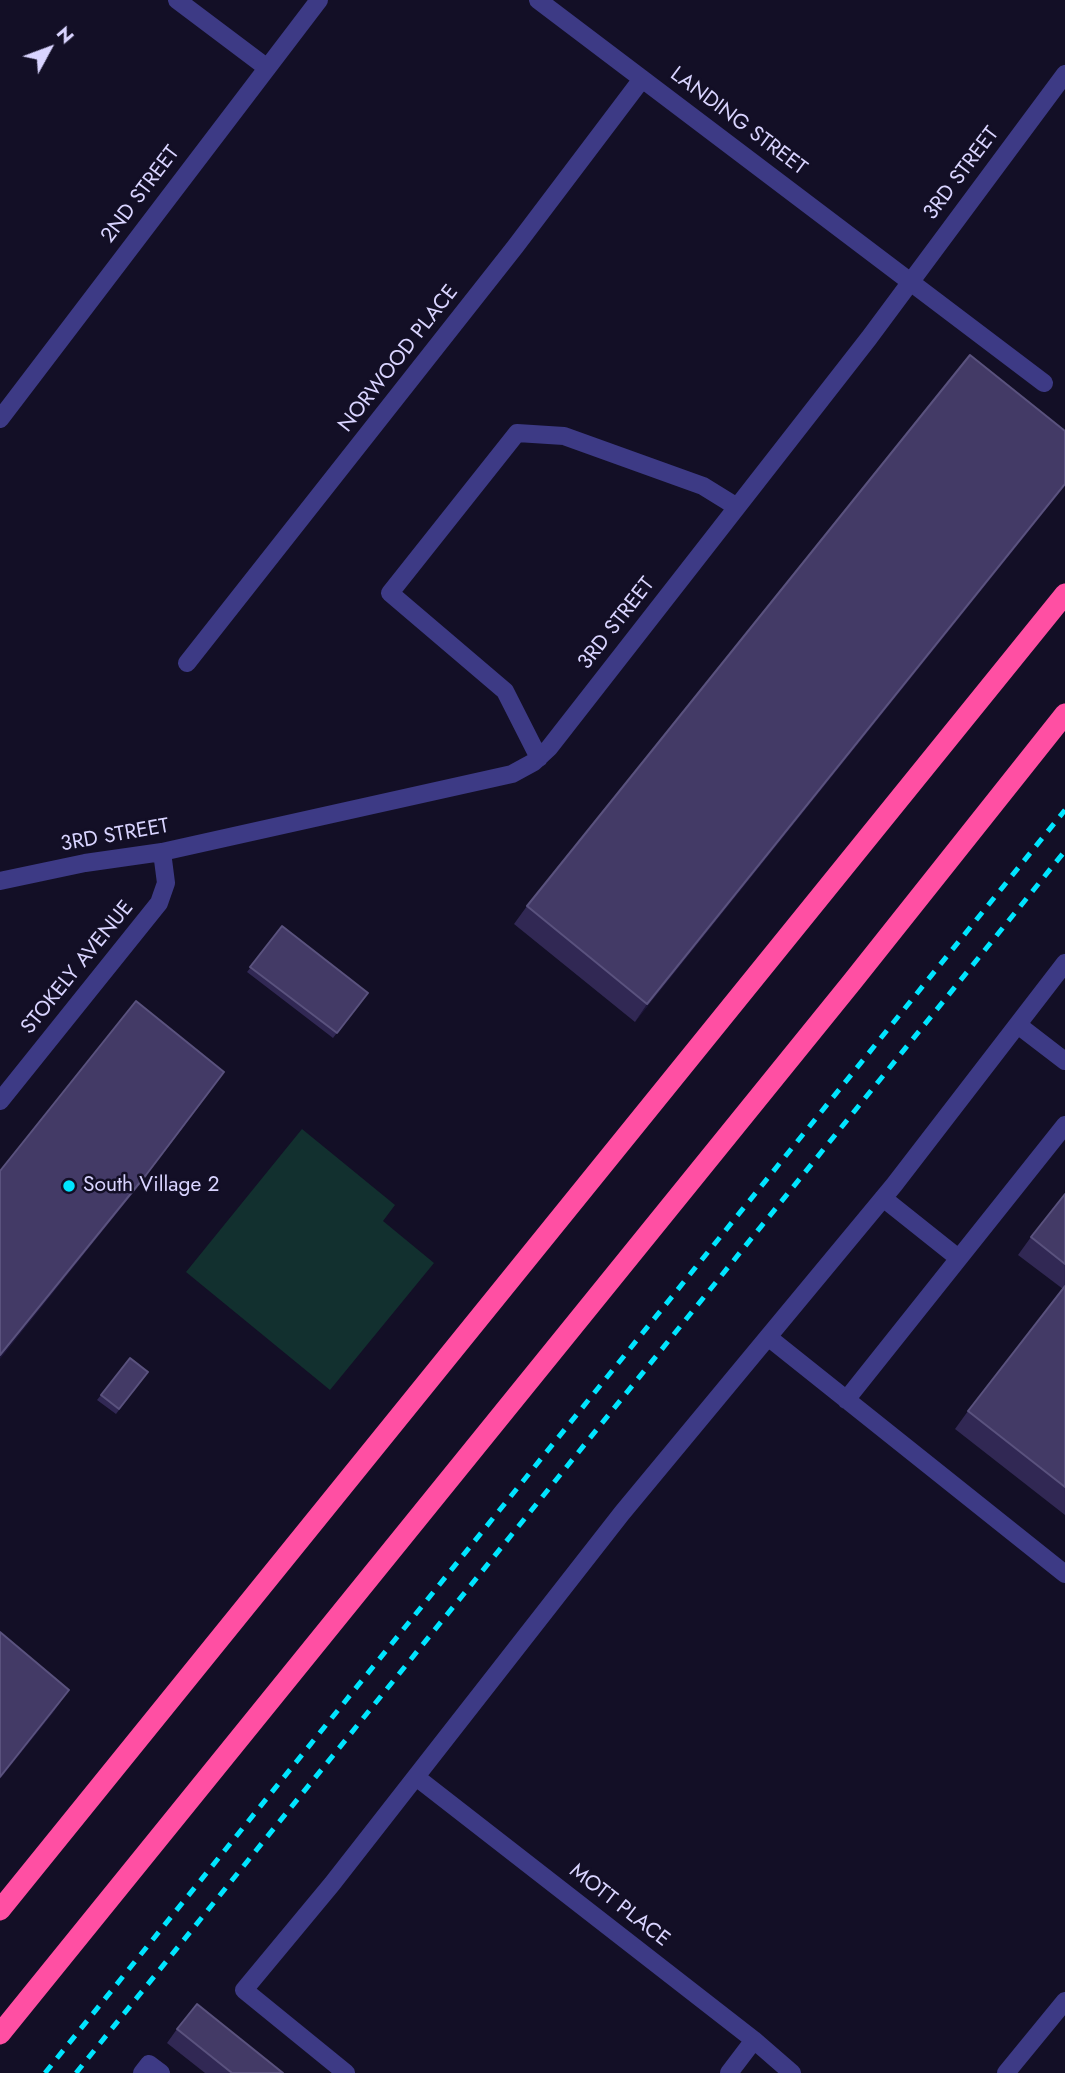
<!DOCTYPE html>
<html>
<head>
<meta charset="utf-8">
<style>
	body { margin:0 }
	#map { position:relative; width:1065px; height:2073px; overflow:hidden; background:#130f26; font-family:Jost,sans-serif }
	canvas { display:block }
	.north { position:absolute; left:14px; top:14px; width:70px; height:70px; -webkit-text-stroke:5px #130f26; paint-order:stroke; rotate:49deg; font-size:19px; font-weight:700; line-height:28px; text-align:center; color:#d9d4ff }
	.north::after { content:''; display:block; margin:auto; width:24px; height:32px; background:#d9d4ff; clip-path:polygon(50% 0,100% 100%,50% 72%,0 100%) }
</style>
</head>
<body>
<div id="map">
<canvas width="1065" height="2073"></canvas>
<div class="north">N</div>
</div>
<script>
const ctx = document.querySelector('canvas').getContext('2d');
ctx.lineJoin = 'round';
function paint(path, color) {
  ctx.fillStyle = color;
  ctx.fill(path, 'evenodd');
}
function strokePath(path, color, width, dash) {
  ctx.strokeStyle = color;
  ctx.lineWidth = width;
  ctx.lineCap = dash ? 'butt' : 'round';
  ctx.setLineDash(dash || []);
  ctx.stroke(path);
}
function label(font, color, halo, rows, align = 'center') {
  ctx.font = font + ' Jost,sans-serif';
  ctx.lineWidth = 5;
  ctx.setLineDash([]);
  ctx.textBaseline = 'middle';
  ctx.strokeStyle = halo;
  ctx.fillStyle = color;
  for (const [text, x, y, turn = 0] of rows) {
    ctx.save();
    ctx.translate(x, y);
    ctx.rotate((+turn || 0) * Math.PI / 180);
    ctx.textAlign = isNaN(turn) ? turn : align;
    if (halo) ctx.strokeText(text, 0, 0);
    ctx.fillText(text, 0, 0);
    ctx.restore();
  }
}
const green = new Path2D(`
	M302 1129 395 1205 383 1221 434 1263 330 1390 186 1272Z`);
const minor = new Path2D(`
	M177 0 266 67
	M538 0 1044 383
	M0 419 319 0
	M187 663 515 247 642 79
	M539 758 505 691 390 593 517 433 564 436 703 486 737 507
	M0 881 85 863 162 852 512 774 534 762 549 748 869 338 1065 74
	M1018 1025 1065 1061
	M0 1101 159 903 166 883 162 852
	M883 1198 957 1257
	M768 1337 1065 1574
	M846 1400 1065 1125
	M416 1777 754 2040 792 2073
	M142 2073 149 2064 161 2073
	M346 2073 244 1990 332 1884 622 1513 894 1185 1065 963
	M729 2073 754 2040
	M1006 2073 1065 2001`);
const highway = new Path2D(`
	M0 1910 1065 594
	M0 2034 852 982 1065 714`);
const rail = new Path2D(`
	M45 2073 1065 810
	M76 2073 1065 851`);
const wall = new Path2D(`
	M1065 431 635 1022 514 924 527 906Z
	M282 926 368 993 333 1038 247 972Z
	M1065 1194V1515L955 1429 968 1411 1063 1289 1018 1255 1031 1237Z
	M130 1358 148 1372 116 1414 97 1400Z
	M177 2029 283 2073H205L167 2043Z`);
const shadedWall = new Path2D(`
	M1065 484V486L635 1022 647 1004Z
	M224 1072 207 1096 129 1198 0 1359V1355Z
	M69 1690 53 1713 0 1779V1777Z`);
const building = new Path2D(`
	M970 355 1065 431V484L647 1004 527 906Z
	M282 926 368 993 337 1033 250 967Z
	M136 1001 224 1072 146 1175 0 1355V1171Z
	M1065 1194V1264L1031 1237Z
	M1065 1286V1487L968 1411Z
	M130 1358 148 1372 119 1409 101 1395Z
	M0 1632 69 1690 0 1777Z
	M197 2004 283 2073H232L177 2029Z`);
const markers = [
	[69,1186,7,"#00e5ff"]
];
const streetNames = [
	["LANDING STREET",738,122,37],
	["3RD STREET",962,174,-53],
	["2ND STREET",141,195,-53],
	["NORWOOD PLACE",399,359,-52],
	["3RD STREET",617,624,-52],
	["3RD STREET",115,836,-10],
	["STOKELY AVENUE",78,968,-51],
	["MOTT PLACE",619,1906,38]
];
const poiNames = [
	["South Village 2",83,1186]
];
paint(green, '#12302f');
strokePath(minor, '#3d3a85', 18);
strokePath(highway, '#ff4fa3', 21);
strokePath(rail, '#00e5ff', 5, [10, 9]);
paint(wall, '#312854');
paint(shadedWall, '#1d163a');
paint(building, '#433a66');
strokePath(building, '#5a527e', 2);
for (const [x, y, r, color] of markers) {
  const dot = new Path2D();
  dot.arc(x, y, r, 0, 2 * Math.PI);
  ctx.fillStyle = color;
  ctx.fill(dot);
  strokePath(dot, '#130f26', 2.5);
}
label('21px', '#d9d4ff', '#130f26', streetNames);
label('21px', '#d9d4ff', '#130f26', poiNames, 'left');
</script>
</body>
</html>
